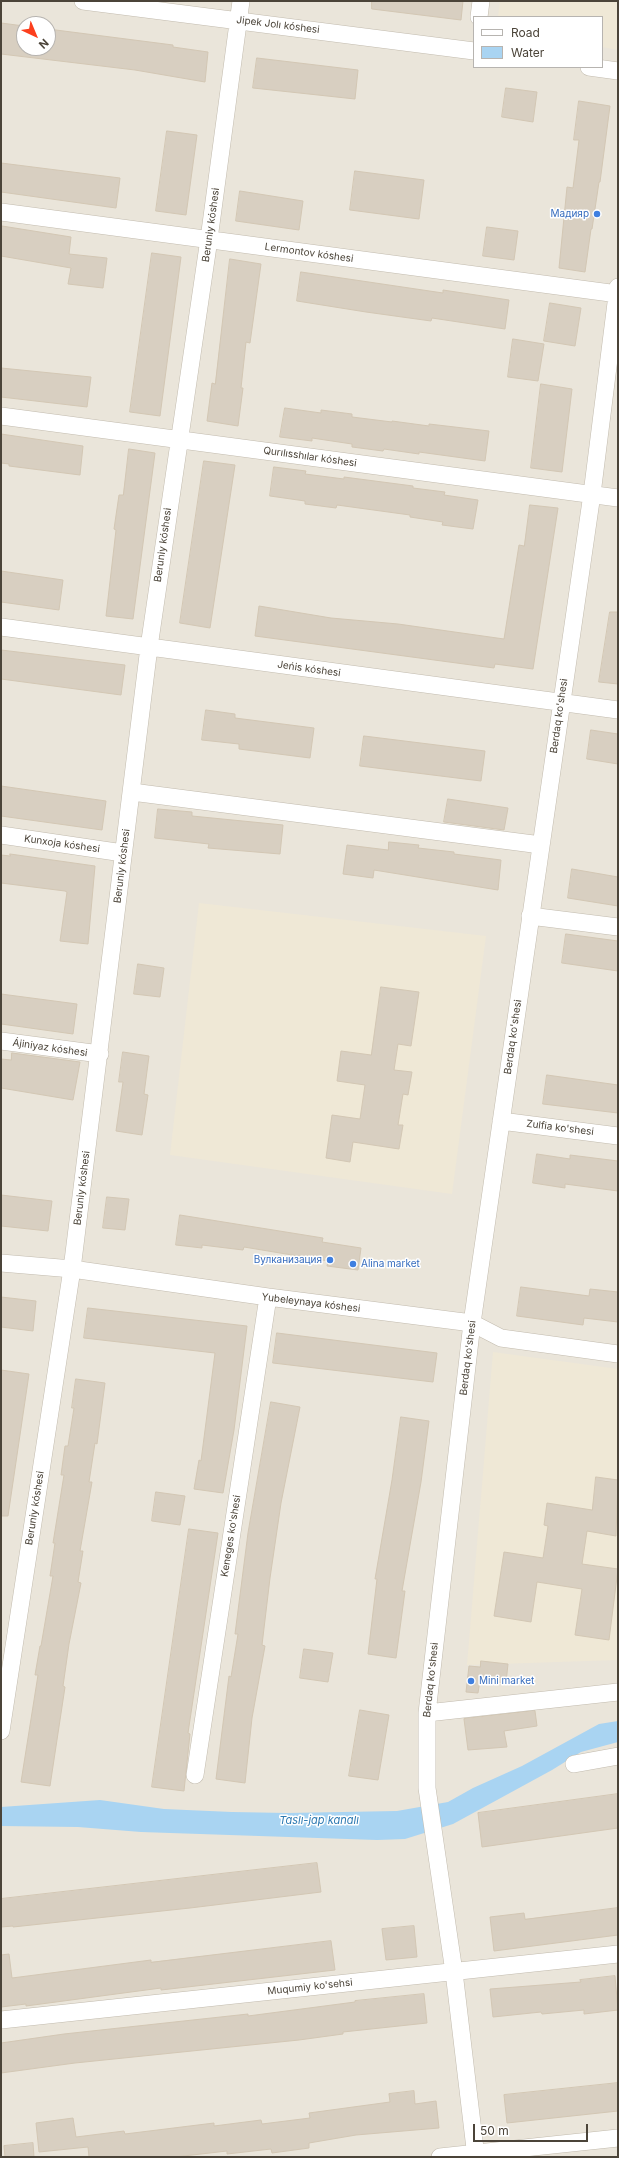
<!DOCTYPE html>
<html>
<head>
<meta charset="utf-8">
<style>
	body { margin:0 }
	#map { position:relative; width:619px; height:2158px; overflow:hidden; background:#f6f3ec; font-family:Inter,sans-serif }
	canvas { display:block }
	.frame { position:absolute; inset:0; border:2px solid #4b4439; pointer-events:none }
	.legend { position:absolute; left:473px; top:16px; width:130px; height:52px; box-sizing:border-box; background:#fff; border:1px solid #b7b4b0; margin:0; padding:5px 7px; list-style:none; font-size:12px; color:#4b4439 }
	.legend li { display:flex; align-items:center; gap:8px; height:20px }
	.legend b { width:20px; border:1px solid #b7b4b0 }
	.north { position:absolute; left:16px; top:16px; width:40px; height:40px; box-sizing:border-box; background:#fff; border:1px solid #b7b4b0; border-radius:50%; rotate:136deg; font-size:11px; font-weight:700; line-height:16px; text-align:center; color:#4b4439 }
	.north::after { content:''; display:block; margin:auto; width:14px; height:18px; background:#fc3f1d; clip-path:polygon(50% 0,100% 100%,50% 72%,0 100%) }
	.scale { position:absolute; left:473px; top:2124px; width:115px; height:18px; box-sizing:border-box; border:2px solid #4b4439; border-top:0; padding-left:5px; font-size:12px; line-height:14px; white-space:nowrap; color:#4b4439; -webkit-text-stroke:3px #fff; paint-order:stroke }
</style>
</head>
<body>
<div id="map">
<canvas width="619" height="2158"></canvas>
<div class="frame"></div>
<ul class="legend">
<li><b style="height:5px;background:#fff"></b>Road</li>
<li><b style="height:11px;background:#a9d4f2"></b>Water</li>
</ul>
<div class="north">N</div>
<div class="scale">50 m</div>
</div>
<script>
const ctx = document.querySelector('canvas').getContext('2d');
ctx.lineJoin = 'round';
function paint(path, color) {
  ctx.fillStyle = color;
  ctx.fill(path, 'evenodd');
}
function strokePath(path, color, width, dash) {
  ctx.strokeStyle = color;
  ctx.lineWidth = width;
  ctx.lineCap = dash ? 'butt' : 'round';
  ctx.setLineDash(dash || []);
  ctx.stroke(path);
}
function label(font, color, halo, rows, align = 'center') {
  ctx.font = font + ' Inter,sans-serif';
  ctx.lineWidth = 3;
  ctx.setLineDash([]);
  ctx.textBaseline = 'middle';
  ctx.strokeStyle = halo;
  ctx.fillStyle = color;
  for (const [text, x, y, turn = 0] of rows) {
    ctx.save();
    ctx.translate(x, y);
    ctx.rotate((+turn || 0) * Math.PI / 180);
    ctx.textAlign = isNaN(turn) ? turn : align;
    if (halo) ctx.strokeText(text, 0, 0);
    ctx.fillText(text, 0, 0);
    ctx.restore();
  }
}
const residential = new Path2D(`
	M1 1H618V2157H1ZM474 17H602V67H474ZM24 24H48V48H24Z`);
const education = new Path2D(`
	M500 1H618V50L602 47V17H498Z
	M199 903 486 936 452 1194 170 1155Z
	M493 1352 618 1369V1660L467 1665Z`);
const water = new Path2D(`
	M618 1721V1742L581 1752 552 1770 453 1824 405 1839 377 1840 141 1832 78 1827 1 1826V1807L100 1800 164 1809 232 1812 287 1813 397 1811 448 1802 473 1788 522 1766 599 1724Z`);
const building = new Path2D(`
	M372 1H463L461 20 372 9Z
	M1 23 24 26V48H48V29L173 45V47L208 52 205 82 135 70 1 54Z
	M257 58 358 70 355 99 253 88Z
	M506 88 537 92 533 122 502 117Z
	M579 101 610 106 600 182H599L592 229H591L585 272 559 268 567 187 573 188 579 140H574Z
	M167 131 197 135 186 215 156 211Z
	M1 163 120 178 116 208 1 192Z
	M355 171 424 180 419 219 350 210Z
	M240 191 303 201 299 230 236 221Z
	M2 226 71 237 69 254 107 258 103 288 68 284 71 268 1 256Z
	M487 227 518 231 514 260 483 256Z
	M152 253 181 257 160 416 130 412Z
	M230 259 261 264 250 343 246 342 241 388H243L238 426 207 421 212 383 215 384Z
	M301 272 443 293V290L509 300 505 329 432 318 431 321 366 312 297 301Z
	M550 303 581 308 575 346 544 341Z
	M513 339 544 344 538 381 508 377Z
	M1 368 91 377 87 407 1 397Z
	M541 384 572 389 562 472 531 468Z
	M285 408 321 413V410L352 414V417L392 422V421L429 426V424L489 431 485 461 419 452V454L384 449 383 451 352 447V444L312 438V441L280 437Z
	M1 434 83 446 80 475 9 466V464L1 463Z
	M129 449 155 453 133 619 106 616 116 530 114 529 119 495H123Z
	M204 461 235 465 210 628 180 623Z
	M274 467 306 471 305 474 344 479V477L413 486V488L445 492 444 495 478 500 473 529 442 525 443 522 410 517V515L337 505 336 508 305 504V501L270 496Z
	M530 505 558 508 533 669 495 664 494 668 255 636 259 606 331 618 398 624 504 639 519 545 524 546Z
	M1 571 63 580 59 610 1 602Z
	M610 612H618V684L599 682Z
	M1 650 125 665 121 695 1 679Z
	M206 710 235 714V718L314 728 310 758 239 749V744L202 740Z
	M591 730 618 734V764L587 759Z
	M364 736 485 751 481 781 360 766Z
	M1 786 106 801 102 830 1 816Z
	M448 799 508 808 504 830 444 822Z
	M158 809 192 812V816L283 825 280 854 208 848 209 844 155 838Z
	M389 842 419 845 418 848 454 852V854L501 860 498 890 374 870 373 878 343 874 347 845 388 850Z
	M10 854 95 866 88 944 60 941 67 892 65 891 1 883V855L10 856Z
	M572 869 618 877V906L568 898Z
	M566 934 618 941V971L562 963Z
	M138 964 164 968 160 997 134 994Z
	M381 987 419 992 411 1046 398 1044 394 1070 412 1072 408 1095 403 1094 398 1125H403L399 1149 353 1142 350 1162 326 1158 332 1115 360 1119 365 1085 337 1081 341 1051 371 1055Z
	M1 994 77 1004 73 1034 1 1024Z
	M123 1052 149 1056 144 1094 148 1095 142 1135 116 1131 123 1082H119Z
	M12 1053 80 1062 73 1100 1 1088V1059L11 1060Z
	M547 1075 618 1085V1113L543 1104Z
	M537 1154 570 1159V1155L618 1161V1191L565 1184V1188L533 1183Z
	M1 1195 52 1201 48 1231 1 1226Z
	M107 1197 129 1199 125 1230 103 1228Z
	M180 1215 323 1238 322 1242 361 1248 358 1270 327 1266 328 1261 244 1247 243 1250 202 1245V1248L176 1245Z
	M521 1287 589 1296 590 1289 618 1292V1322L584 1318 583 1325 517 1316Z
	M1 1297 36 1301 33 1331 1 1327Z
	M88 1308 247 1326 234 1430 223 1493 194 1489 199 1460 201 1461 215 1353 84 1338Z
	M277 1333 437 1353 433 1382 273 1363Z
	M1 1370 29 1374 8 1516H1Z
	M76 1379 105 1383 97 1444 95 1443 89 1482H92L80 1551H83L78 1582 81 1583 69 1644 63 1686 65 1687 50 1786 21 1782 38 1675H35L40 1646H41L53 1576H50L55 1543H53L64 1475H61L65 1446H68L74 1408H72Z
	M271 1402 300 1407 281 1503 270 1578 262 1645 265 1646 252 1718 245 1783 216 1779 229 1676 231 1677 238 1634H235L248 1533Z
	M401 1417 429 1421 421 1482 402 1591H405L396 1658 368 1654 377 1579H375L392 1480Z
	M596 1477 618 1480 616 1536 587 1531 582 1564 618 1569 609 1640 575 1635 582 1589 537 1582 531 1622 494 1616 504 1552 543 1558 548 1526 544 1525 547 1503 592 1510Z
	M156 1492 185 1496 180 1525 152 1521Z
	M189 1529 218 1533 188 1733 190 1734 184 1791 152 1787Z
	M304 1649 333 1653 328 1682 300 1678Z
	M481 1661 508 1664 506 1683 480 1680 478 1693 466 1692 469 1666 480 1667Z
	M360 1710 389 1715 378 1780 349 1776Z
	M535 1711 537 1726 504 1731 507 1747 468 1750 464 1719Z
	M618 1794V1828L482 1847 478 1813Z
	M317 1863 321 1892 190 1908 13 1927V1926L1 1927V1899Z
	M618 1908V1935L494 1951 490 1917 524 1913 525 1919Z
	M414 1926 417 1957 386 1960 382 1929Z
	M331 1941 335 1970 161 1990V1988L26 2006V2004L1 2007V1955L9 1954 12 1978 151 1960V1962Z
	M615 1976 618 2010 584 2014V2010L542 2014 541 2012 493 2017 490 1989 581 1982 580 1980Z
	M424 1994 427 2023 343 2032V2034L299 2040 75 2063 1 2073V2043L64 2034 248 2014V2016L355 2002V2001Z
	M618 2083V2111L507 2123 504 2095Z
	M414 2091 415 2104 436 2101 439 2128 356 2135 309 2143V2148L272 2153 271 2149 227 2154V2151L175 2157H89L88 2147 39 2152 36 2123 73 2118 76 2137 124 2131 125 2134 214 2123V2126L261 2120 262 2124 310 2118 309 2113 390 2102 389 2094Z
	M33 2143 34 2157H5L4 2146Z`);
const minor = new Path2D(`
	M83 1 474 51
	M479 17 481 1
	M589 67 618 71
	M1 212 618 294
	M1 416 618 498
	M1 627 618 710
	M132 792 541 845
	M1 835 123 853
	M530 916 618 927
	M1 1041 100 1054
	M501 1121 618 1136
	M1 1263 72 1269 268 1297 472 1323 501 1338 618 1354
	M427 1713 618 1692
	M1 1731 72 1269 149 647 209 239 241 1
	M574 1764 618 1756
	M195 1775 268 1297
	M1 2020 618 1954
	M440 2157 618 2138
	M476 2157 454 1972 427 1788V1713L472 1323 592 494 618 287`);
const markers = [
	[597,214,4,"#3f7fe0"],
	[330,1260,4,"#3f7fe0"],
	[353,1264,4,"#3f7fe0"],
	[471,1681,4,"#3f7fe0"]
];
const streetNames = [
	["Jipek Jolı kóshesi",278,25,7],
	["Beruniy kóshesi",211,225,-82],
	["Lermontov kóshesi",309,253,8],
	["Qurılısshılar kóshesi",310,457,8],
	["Beruniy kóshesi",163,545,-82],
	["Jeńis kóshesi",309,669,8],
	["Berdaq ko'shesi",559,716,-82],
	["Kunxoja kóshesi",62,844,8],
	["Beruniy kóshesi",122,866,-83],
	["Berdaq ko'shesi",513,1037,-82],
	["Ájiniyaz kóshesi",50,1048,8],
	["Zulfia ko'shesi",560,1128,7],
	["Beruniy kóshesi",82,1188,-83],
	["Yubeleynaya kóshesi",311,1303,7],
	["Berdaq ko'shesi",468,1358,-83],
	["Beruniy kóshesi",35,1508,-81],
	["Keneges ko'shesi",231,1536,-81],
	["Berdaq ko'shesi",431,1680,-84],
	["Muqumiy ko'sehsi",310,1987,-6]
];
const shopNames = [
	["Мадияр",589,214],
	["Вулканизация",322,1260],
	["Alina market",361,1264,"left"],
	["Mini market",479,1681,"left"]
];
const waterNames = [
	["Taslı-jap kanalı",319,1821]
];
paint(residential, '#eae5da');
paint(education, '#efe8d6');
paint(water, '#a9d4f2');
paint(building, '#d8cfc1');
strokePath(building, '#d3c7b4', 1);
strokePath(minor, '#c2bbae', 18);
strokePath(minor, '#fff', 17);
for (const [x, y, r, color] of markers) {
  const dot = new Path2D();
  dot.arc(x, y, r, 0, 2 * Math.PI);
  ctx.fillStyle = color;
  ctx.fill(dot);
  strokePath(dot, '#fff', 1.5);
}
label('10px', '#4b4439', '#fff', streetNames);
label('10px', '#366cbe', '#fff', shopNames, 'right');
label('italic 11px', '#2e7ab2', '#fff', waterNames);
</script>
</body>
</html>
